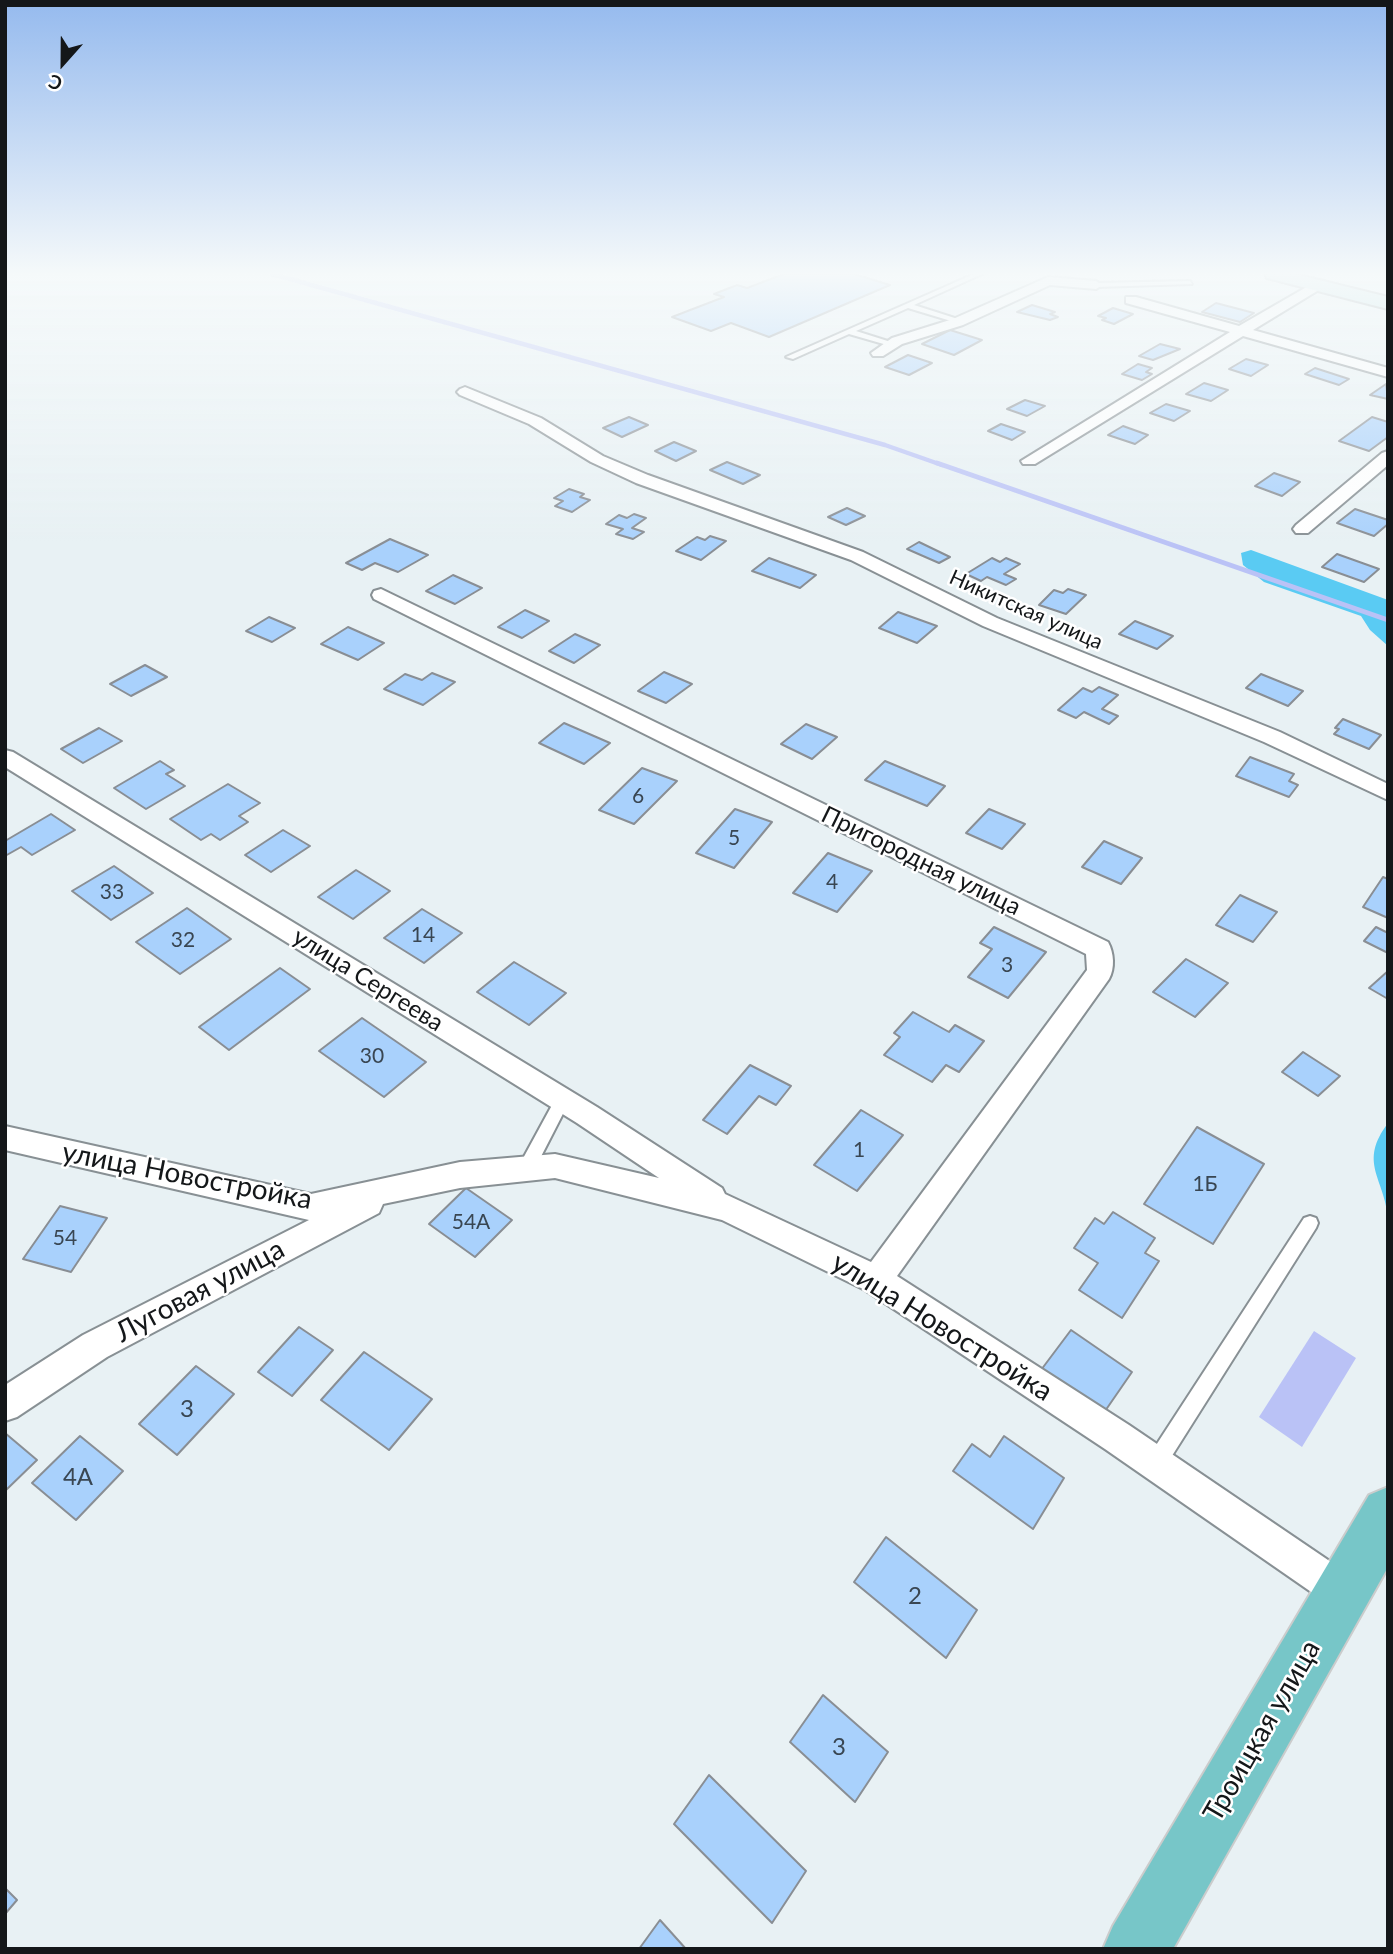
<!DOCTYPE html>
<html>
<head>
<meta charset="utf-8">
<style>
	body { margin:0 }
	#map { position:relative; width:1393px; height:1954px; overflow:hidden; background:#e8f1f4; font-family:Lato,sans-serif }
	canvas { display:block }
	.frame { position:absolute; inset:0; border:7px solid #141719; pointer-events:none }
	.north { position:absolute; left:28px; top:28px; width:70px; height:70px; -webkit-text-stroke:5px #fff; paint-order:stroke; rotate:201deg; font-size:19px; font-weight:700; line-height:28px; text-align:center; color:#141719 }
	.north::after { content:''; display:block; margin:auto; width:24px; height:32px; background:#141719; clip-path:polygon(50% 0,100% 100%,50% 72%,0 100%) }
</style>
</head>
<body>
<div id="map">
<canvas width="1393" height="1954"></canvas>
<div class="frame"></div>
<div class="north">С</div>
</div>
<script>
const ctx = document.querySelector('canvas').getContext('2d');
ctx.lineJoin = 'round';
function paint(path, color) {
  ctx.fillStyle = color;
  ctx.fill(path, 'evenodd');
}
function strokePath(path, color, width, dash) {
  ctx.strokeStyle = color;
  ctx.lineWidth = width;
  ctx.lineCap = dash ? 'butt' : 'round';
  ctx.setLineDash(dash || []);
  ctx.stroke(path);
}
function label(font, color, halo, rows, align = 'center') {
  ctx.font = font + ' Lato,sans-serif';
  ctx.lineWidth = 5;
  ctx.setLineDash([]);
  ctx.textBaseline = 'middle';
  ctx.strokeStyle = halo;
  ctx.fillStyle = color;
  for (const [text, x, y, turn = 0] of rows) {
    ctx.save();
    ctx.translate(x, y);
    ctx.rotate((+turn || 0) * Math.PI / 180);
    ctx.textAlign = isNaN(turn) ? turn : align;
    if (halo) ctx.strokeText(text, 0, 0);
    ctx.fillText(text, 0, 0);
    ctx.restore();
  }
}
const green = new Path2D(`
	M1251 550 1388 600V646L1370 630 1361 616 1264 582 1243 565 1241 553Z
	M1388 1123V1218C1384 1177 1358 1163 1388 1123Z`);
const water = new Path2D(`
	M1314 1331 1356 1358 1302 1447 1259 1417Z`);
const streamFar1 = new Path2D(`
	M272 274 885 445 942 465`);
const stream = new Path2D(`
	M937 463 1388 620`);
const building = new Path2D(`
	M784 274H854L890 285 769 337 731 323 711 331 672 317 724 297 714 294 737 285 747 288Z
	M1216 303 1254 313 1240 322 1202 312Z
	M1032 305 1055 312 1050 314 1058 317 1050 320 1017 312Z
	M1113 308 1133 314 1114 324 1102 320 1106 318 1098 316Z
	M950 330 982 340 954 355 922 344Z
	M1160 344 1180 349 1153 360 1139 356Z
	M908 355 932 363 909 375 885 367Z
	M1246 359 1268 365 1251 376 1229 369Z
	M1138 364 1152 368 1146 372 1152 374 1142 380 1122 374Z
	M1315 368 1349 379 1339 385 1305 374Z
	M1204 383 1228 390 1211 401 1186 394Z
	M1386 384 1388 399 1370 395Z
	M1025 400 1045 406 1027 416 1007 409Z
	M1166 404 1190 411 1174 421 1150 413Z
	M629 417 648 425 622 437 603 428Z
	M1372 417 1388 422V437L1369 451 1339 441Z
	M1001 424 1025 432 1012 440 988 431Z
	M1123 426 1148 435 1135 444 1108 435Z
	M674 442 696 451 676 461 655 451Z
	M727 462 760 475 743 484 710 470Z
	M1274 473 1300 482 1282 496 1255 486Z
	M569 489 584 494 580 497 590 500 572 512 555 506 563 501 554 498Z
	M847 508 865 516 846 525 828 517Z
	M1355 509 1388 520V524L1374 536 1337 523Z
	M634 514 646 518 632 528 644 532 633 539 616 534 623 529 606 524 619 515 627 518Z
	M710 536 726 541 701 560 676 551 697 537 705 540Z
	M390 539 428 555 398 572 375 563 362 570 346 563Z
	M919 542 950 557 939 563 907 549Z
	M1337 554 1379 569 1364 582 1322 567Z
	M769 558 816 575 800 588 752 571Z
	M992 558 1000 562 1006 558 1020 564 1004 574 1016 579 1006 585 987 577 981 581 966 574Z
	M453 575 482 588 455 604 426 591Z
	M1068 589 1086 595 1066 614 1039 605 1054 590 1063 593Z
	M525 610 549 621 522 638 498 627Z
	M898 612 937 626 917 643 879 628Z
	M269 617 295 628 272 642 246 631Z
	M1135 621 1173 636 1157 649 1119 634Z
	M348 627 384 643 358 660 321 644Z
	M575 634 600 645 574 663 549 651Z
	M145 665 167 677 131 696 110 684Z
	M664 672 692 684 666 703 638 691Z
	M432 673 455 682 423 705 384 689 405 674 422 680Z
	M1261 674 1303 691 1288 706 1246 688Z
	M1099 687 1118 695 1102 709 1118 716 1109 724 1084 712 1076 718 1058 710 1083 688 1092 692Z
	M1343 719 1381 735 1369 749 1334 734 1339 729 1335 728Z
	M564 723 610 743 584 764 539 743Z
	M806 724 837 737 812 759 781 744Z
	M99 728 122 741 83 763 61 749Z
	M1250 757 1294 774 1289 781 1298 785 1289 797 1236 776Z
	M160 761 174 770 166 774 185 786 146 809 114 788Z
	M885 761 945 786 927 806 865 780Z
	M642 768 677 781 634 824 599 810Z
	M228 784 260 803 239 816 248 822 220 840 211 834 201 840 170 819Z
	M735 809 772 822 734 868 696 853Z
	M989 809 1025 824 1002 849 966 833Z
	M51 814 75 830 32 855 21 847 5 856V841Z
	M283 830 310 846 271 872 245 855Z
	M1104 841 1142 858 1121 884 1082 867Z
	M828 853 872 871 837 912 793 893Z
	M114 866 153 893 111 920 72 891Z
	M356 870 390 891 353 919 318 897Z
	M1383 877 1388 879V918L1363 907Z
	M1240 895 1277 912 1253 942 1216 925Z
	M187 908 231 939 180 974 136 942Z
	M422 909 462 933 424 963 384 938Z
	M994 927 1046 952 1008 998 968 977 992 949 980 943Z
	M1376 927 1388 933V953L1364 941Z
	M1186 959 1228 983 1195 1017 1153 992Z
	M514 962 566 993 529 1025 477 992Z
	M280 968 310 989 229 1050 199 1027Z
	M1388 971V999L1369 988Z
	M913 1012 949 1032 955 1025 984 1041 959 1072 946 1065 932 1082 884 1055 900 1037 894 1033Z
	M362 1018 426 1062 384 1097 319 1051Z
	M1303 1052 1340 1076 1318 1096 1282 1072Z
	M750 1065 791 1086 776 1105 759 1096 727 1134 703 1120Z
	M861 1110 903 1135 857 1191 814 1165Z
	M1197 1127 1264 1164 1213 1244 1144 1204Z
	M466 1188 512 1220 475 1257 429 1224Z
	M60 1206 107 1218 71 1272 23 1259Z
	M1113 1212 1155 1238 1145 1253 1159 1261 1122 1318 1079 1290 1098 1263 1074 1248 1095 1218 1104 1224Z
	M299 1327 333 1350 292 1396 258 1372Z
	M1071 1330 1132 1372 1103 1414 1041 1370Z
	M364 1352 432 1399 389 1450 321 1400Z
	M196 1366 234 1394 177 1455 139 1424Z
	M5 1433 37 1460 5 1491Z
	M80 1436 123 1471 76 1520 32 1483Z
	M1004 1436 1064 1478 1033 1529 953 1471 972 1444 990 1457Z
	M886 1537 977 1610 946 1658 854 1582Z
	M823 1695 888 1752 855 1802 790 1742Z
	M709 1775 806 1871 772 1923 674 1824Z
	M5 1888 17 1900 5 1914Z
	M660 1920 686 1949H639Z`);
const service = new Path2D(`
	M974 274H982L914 305 961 320V324L908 308 856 331 894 343V347L849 334 793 359 786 357Z
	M1190 281 1192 284 1096 287 1093 285 1096 283Z
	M562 1094 567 1096 570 1100 532 1174 526 1176 520 1174 518 1169 520 1164 557 1096Z
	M1310 1216 1316 1218 1318 1223 1316 1228 1163 1470 1156 1472 1149 1470 1147 1463 1149 1456 1304 1218Z`);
const minor = new Path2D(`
	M1048 277 1096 281 1102 285 1096 289 1050 285 963 325 902 344 883 356H873L871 353 892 338 953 319Z
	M1317 281 1322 282V288L1253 330 1388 368V377L1243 336 1035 464H1023L1021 461 1230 332 1126 303V297H1136L1239 326Z
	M465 387 541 418 603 456 648 475 863 552 997 618 1280 732 1388 784V800L1264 742 983 626 851 560 636 483 591 462 529 424 460 395 457 392 460 389Z
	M1388 451V465L1308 533H1296L1293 529 1296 525 1382 453Z
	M381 589 1108 942C1114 953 1115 968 1109 979L897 1276 1129 1425 1356 1579 1362 1592 1356 1605 1343 1611 1330 1605 1105 1449 865 1290 722 1220 555 1178 460 1188 383 1204 379 1213 107 1357 17 1417 5 1421V1385L83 1335 309 1220 5 1150V1126L311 1194 460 1162 555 1154 659 1178 577 1123 5 767V750L13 752 597 1107 722 1188 725 1194 871 1262 1087 970 1086 954 374 599 372 595 374 591Z`);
const secondary = new Path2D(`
	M1265 274H1295L1388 297V309L1267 278Z`);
const primary = new Path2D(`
	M1388 1487V1567L1173 1949H1103L1113 1926 1369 1495Z`);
const farStreetnames = [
	["Никитская улица",1026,610,24]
];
const numberNames = [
	["6",638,796],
	["5",734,838],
	["4",832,882],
	["33",112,892],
	["14",423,935],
	["32",183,940],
	["3",1007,965],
	["30",372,1056],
	["1",859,1150],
	["1Б",1205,1184],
	["54А",471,1222],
	["54",65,1238]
];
const streetNames = [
	["Пригородная улица",921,861,26],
	["улица Сергеева",368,980,32]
];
const nearNumbernames = [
	["3",187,1409],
	["4А",78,1477],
	["2",915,1596],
	["3",839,1747]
];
const nearStreetnames = [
	["улица Новостройка",187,1176,11],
	["Луговая улица",200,1291,-28],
	["улица Новостройка",942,1327,32],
	["Троицкая улица",1262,1731,-60]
];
paint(green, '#5acbf3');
paint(water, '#bac2f6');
strokePath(streamFar1, '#bac2f6', 4.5);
strokePath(stream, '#bac2f6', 5);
paint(building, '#a9d1fc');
strokePath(building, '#898e94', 2);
strokePath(service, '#889094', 4);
strokePath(minor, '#889094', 4);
strokePath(secondary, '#889094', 4);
strokePath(primary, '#cbcccc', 4);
paint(service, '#fff');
paint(minor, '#fff');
paint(secondary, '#bbe2e4');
paint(primary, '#77c6c8');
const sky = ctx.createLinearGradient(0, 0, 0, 547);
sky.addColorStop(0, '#95baee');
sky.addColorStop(0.5, '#f5f9fa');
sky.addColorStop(1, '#f5f9fa00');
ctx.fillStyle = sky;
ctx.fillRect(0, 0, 1393, 547);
label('21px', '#141719', '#fff', farStreetnames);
label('21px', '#394652', null, numberNames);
label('24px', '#141719', '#fff', streetNames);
label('24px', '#394652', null, nearNumbernames);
label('28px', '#141719', '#fff', nearStreetnames);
</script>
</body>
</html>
